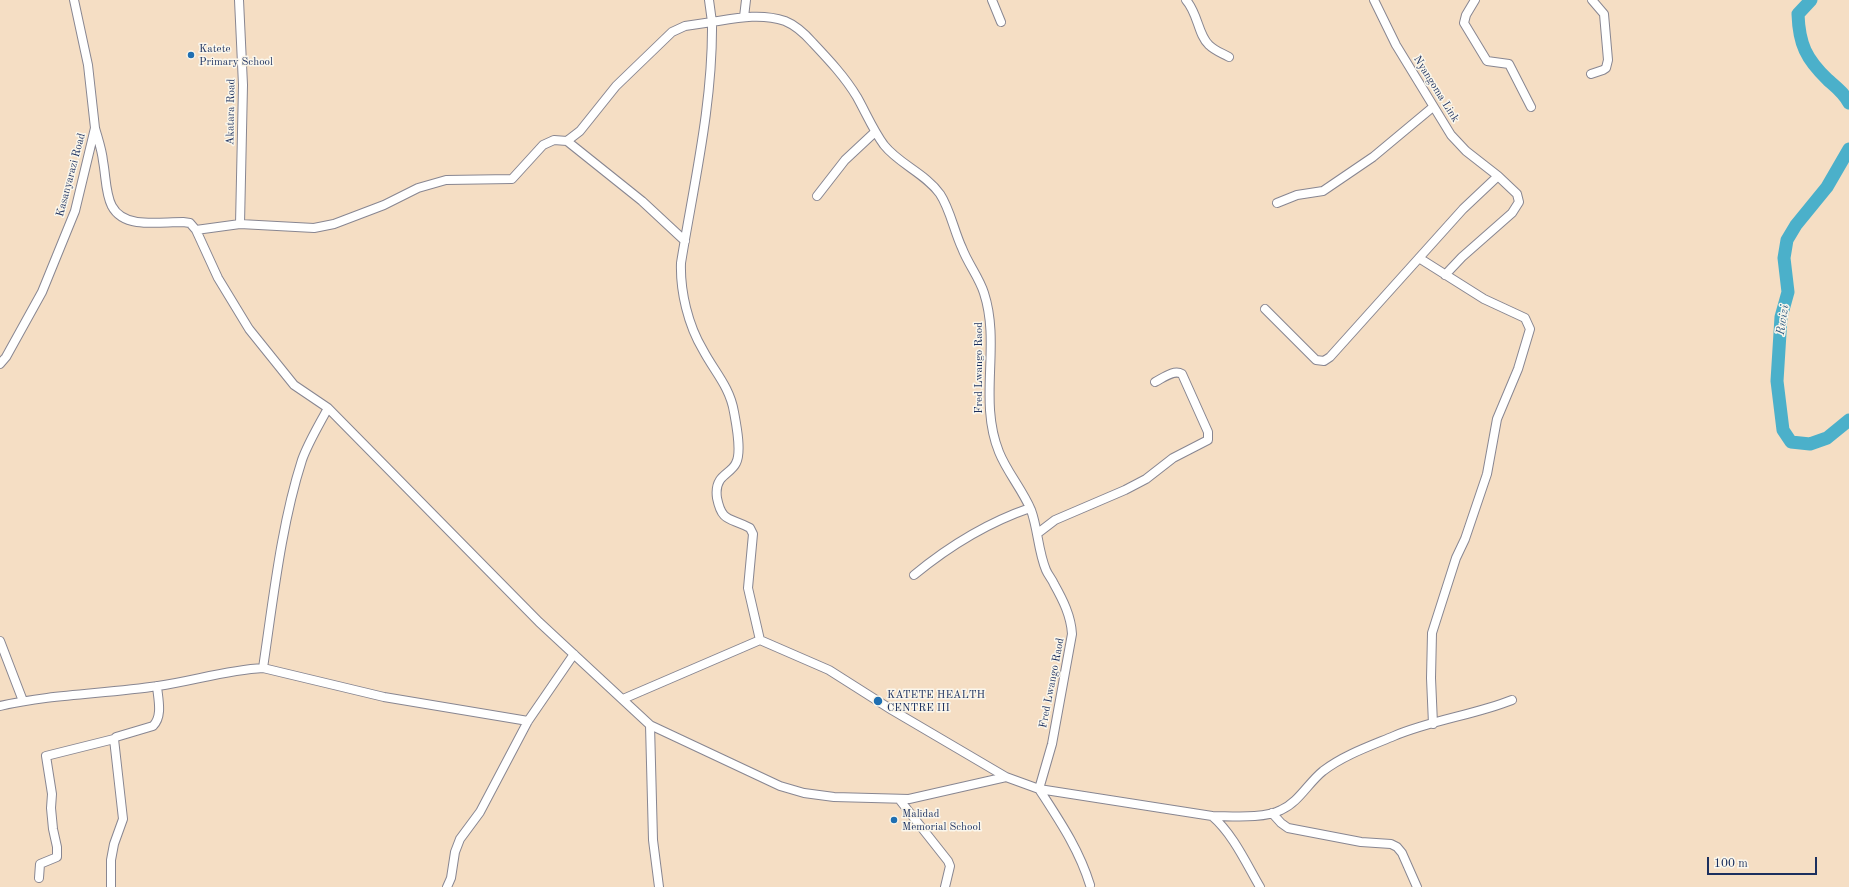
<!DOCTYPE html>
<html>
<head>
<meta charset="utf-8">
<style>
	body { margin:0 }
	#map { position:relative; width:1849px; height:887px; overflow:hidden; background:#f5dec4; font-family:"Old Standard TT",serif }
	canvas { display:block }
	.scale { position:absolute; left:1707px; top:857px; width:110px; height:18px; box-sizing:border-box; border:2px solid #1b2f5e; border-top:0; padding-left:5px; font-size:12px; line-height:14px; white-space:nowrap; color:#1b2f5e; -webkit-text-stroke:3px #fbf7ec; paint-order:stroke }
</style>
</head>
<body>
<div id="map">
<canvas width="1849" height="887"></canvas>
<div class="scale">100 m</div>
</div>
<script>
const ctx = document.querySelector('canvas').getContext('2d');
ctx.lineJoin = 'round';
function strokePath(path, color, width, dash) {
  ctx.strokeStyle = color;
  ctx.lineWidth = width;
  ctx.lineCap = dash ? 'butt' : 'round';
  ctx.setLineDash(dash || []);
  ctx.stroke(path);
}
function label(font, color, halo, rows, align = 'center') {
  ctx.font = font + ' "Old Standard TT",serif';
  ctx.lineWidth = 3;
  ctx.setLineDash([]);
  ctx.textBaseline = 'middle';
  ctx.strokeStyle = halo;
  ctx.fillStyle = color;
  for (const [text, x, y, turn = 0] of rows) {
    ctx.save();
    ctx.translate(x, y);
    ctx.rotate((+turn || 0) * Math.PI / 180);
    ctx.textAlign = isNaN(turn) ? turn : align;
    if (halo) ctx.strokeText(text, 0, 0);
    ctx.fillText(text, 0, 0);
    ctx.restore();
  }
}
const river = new Path2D(`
	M1811 0 1798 14C1799 44 1806 59 1828 80 1836 87 1844 93 1849 103
	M1849 149 1827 187 1796 225 1787 240 1784 258 1788 292 1781 317 1777 381 1783 430 1791 442 1810 444 1827 438 1849 420`);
const street = new Path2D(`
	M239 0 243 85 240 224
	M709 0 712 22C737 18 761 13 785 21 795 25 806 35 813 43 829 60 845 77 857 97 866 113 873 130 884 145 899 164 926 174 940 194 950 209 954 231 962 248 968 264 979 277 984 293 1001 345 978 400 999 452 1007 472 1022 489 1031 510 1038 529 1038 551 1046 570 1048 575 1052 579 1054 584 1063 600 1071 616 1072 634L1052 744 1039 789C1059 820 1079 849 1090 885
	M992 0 1001 22
	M1186 0C1198 13 1198 35 1209 45 1215 51 1222 53 1229 57
	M1374 0 1396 45 1451 135 1466 151 1498 176 1517 194 1519 202 1512 213 1462 257 1445 275
	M1475 0 1466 15 1464 23 1487 61 1509 64 1531 107
	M744 17 746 0
	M1591 74 1603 70 1606 68 1608 60 1604 14 1592 0
	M95 128C98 139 102 150 103 161 108 187 103 217 137 222 152 224 168 222 183 222L190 223 196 230 218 278 249 329 294 385 328 408 539 622 650 725 780 786 804 793 834 797 909 799 1006 777 1039 789 1212 816C1233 834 1246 863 1260 887
	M567 141 642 201 685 241
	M817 196 845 160 875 132
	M1277 203 1297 195 1323 191 1373 157 1433 107
	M196 230 240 224 314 228 334 224 384 205 418 188 446 180 512 179 543 145 554 140 567 141 580 131 616 86 672 32 685 26 712 22C713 103 694 183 681 263 680 291 688 325 703 350 714 371 730 387 734 412 736 423 742 452 736 463 733 470 724 474 720 480 716 486 716 491 717 498 722 523 730 517 750 528L753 534 748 588 760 640
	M1419 258 1484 299 1525 318 1530 329 1518 369 1497 419 1487 474 1465 539 1456 558 1432 633 1431 678 1433 724
	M1265 309 1316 360 1324 361 1330 357 1463 209 1498 176
	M0 364 6 357 42 292 75 211 95 128 88 65 74 0
	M1038 533 1055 520 1125 490 1146 479 1173 458 1208 440V432L1182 374C1174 369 1163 378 1155 382
	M914 575C948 547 989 522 1030 508
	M0 641 23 701
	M263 668 384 697 528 721
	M623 699 760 640 829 670 892 710 1006 777
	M0 706C52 694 105 694 158 686 193 681 227 670 263 668 273 601 281 525 302 460 308 443 319 425 328 408
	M650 725 653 840 659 887
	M899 799 948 861 950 866 945 887
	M1272 813 1281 823 1288 828 1361 842 1391 844 1397 847 1402 853 1417 887
	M1212 816C1232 816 1264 819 1281 810 1299 802 1308 783 1323 771 1344 755 1370 746 1394 736 1432 720 1474 715 1512 700
	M39 878 40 864 57 857V847L53 829 51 808 52 794 46 756 114 739 116 737 153 726C163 716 158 699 157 686
	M111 887V860L114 844 123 819 114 739
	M447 887 451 878 455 852 460 839 480 812 528 721 574 654`);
const markers = [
	[191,55,4,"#1f6fb2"],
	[878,701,5,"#1f6fb2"],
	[894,820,4,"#1f6fb2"]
];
const poiNames = [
	["Katete",199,49],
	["Primary School",199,62],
	["KATETE HEALTH",887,695],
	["CENTRE III",887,708],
	["Malidad",902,814],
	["Memorial School",902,827]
];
const streetNames = [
	["Nyangoma Link",1436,89,58],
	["Akatara Road",231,112,-89],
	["Kasanyarazi Road",71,175,-75],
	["Fred Lwango Raod",979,368,-90],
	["Fred Lwango Raod",1052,683,-79]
];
const waterNames = [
	["Rwizi",1783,320,-81]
];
strokePath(river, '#4bb0ca', 13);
strokePath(street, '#888691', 10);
strokePath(street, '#fff', 8);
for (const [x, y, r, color] of markers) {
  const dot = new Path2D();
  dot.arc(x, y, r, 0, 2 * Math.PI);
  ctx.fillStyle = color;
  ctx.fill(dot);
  strokePath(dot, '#fbf7ec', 1.5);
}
label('11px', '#1b2f5e', '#fbf7ec', poiNames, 'left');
label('11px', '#1b2f5e', '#fbf7ec', streetNames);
label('italic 12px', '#2c5c84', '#fbf7ec', waterNames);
</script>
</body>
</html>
